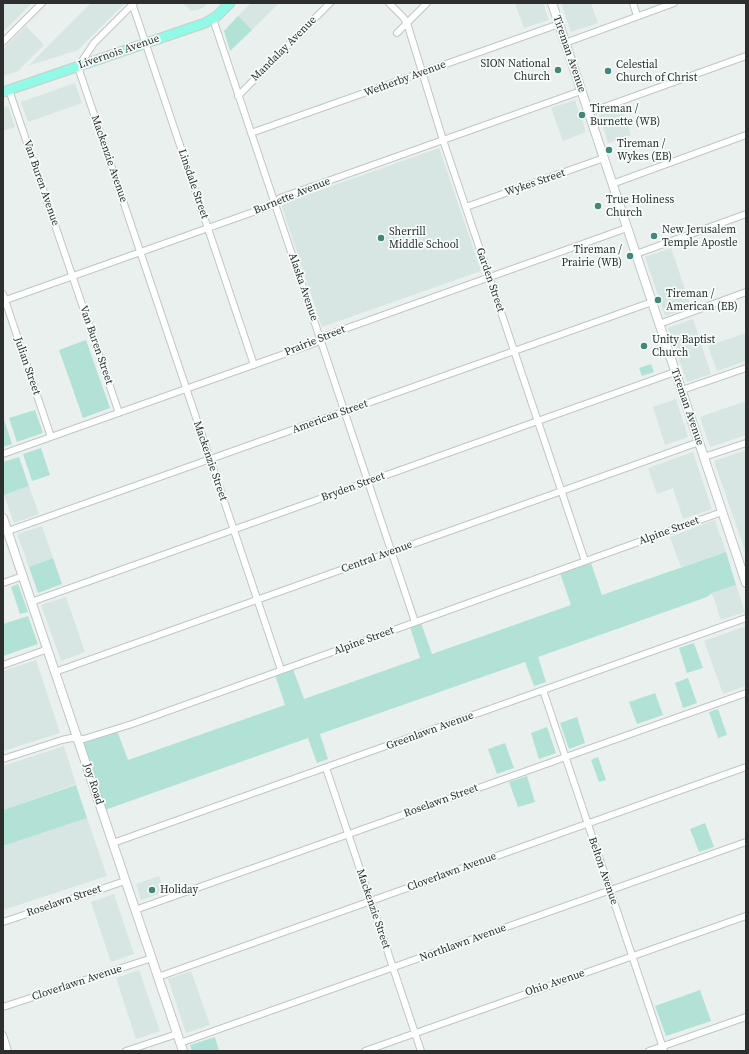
<!DOCTYPE html>
<html>
<head>
<meta charset="utf-8">
<style>
	body { margin:0 }
	#map { position:relative; width:749px; height:1054px; overflow:hidden; background:#e9f0ee; font-family:"Source Serif 4",serif }
	canvas { display:block }
	.frame { position:absolute; inset:0; border:4px solid #2c2f2e; pointer-events:none }
</style>
</head>
<body>
<div id="map">
<canvas width="749" height="1054"></canvas>
<div class="frame"></div>
</div>
<script>
const ctx = document.querySelector('canvas').getContext('2d');
ctx.lineJoin = 'round';
function paint(path, color) {
  ctx.fillStyle = color;
  ctx.fill(path, 'evenodd');
}
function strokePath(path, color, width, dash) {
  ctx.strokeStyle = color;
  ctx.lineWidth = width;
  ctx.lineCap = dash ? 'butt' : 'round';
  ctx.setLineDash(dash || []);
  ctx.stroke(path);
}
function label(font, color, halo, rows, align = 'center') {
  ctx.font = font + ' "Source Serif 4",serif';
  ctx.lineWidth = 3.5;
  ctx.setLineDash([]);
  ctx.textBaseline = 'middle';
  ctx.strokeStyle = halo;
  ctx.fillStyle = color;
  for (const [text, x, y, turn = 0] of rows) {
    ctx.save();
    ctx.translate(x, y);
    ctx.rotate((+turn || 0) * Math.PI / 180);
    ctx.textAlign = isNaN(turn) ? turn : align;
    if (halo) ctx.strokeText(text, 0, 0);
    ctx.fillText(text, 0, 0);
    ctx.restore();
  }
}
const built = new Path2D(`
	M3 3H32L3 32Z
	M91 3 124 4 78 50 28 66Z
	M183 3H208L203 8 191 11Z
	M251 3H279L252 30 238 16Z
	M515 3H543L549 20 524 28Z
	M561 3H591L598 23 571 32Z
	M26 26 44 45 18 71 3 76V49Z
	M75 83 82 103 28 122 21 102Z
	M575 100 586 132 563 141 551 108Z
	M8 106 15 127 3 131V108Z
	M622 107 631 135 608 143 599 115Z
	M439 148 481 271 322 327 281 204Z
	M671 248 691 307 665 316 645 257Z
	M693 319 711 374 687 382 668 328Z
	M746 333V361L717 371 708 346Z
	M676 399 688 437 665 445 653 407Z
	M746 401V435L710 447 700 417Z
	M746 450V554L714 461Z
	M693 452 712 509 683 519 673 488 657 494 648 468Z
	M29 486 39 514 14 523 4 495Z
	M715 520 726 552 681 567 670 537Z
	M42 526 53 558 29 567 17 534Z
	M736 585 745 612 721 620 712 593Z
	M66 597 85 652 61 661 41 605Z
	M746 626V686L723 694 704 641Z
	M36 660 60 733 3 751V671Z
	M64 746 76 784 3 810V766Z
	M87 818 107 876 3 910V846Z
	M159 876 165 892 141 900 136 884Z
	M114 894 134 954 111 962 91 902Z
	M139 970 160 1031 136 1039 116 978Z
	M191 971 210 1025 186 1033 168 979Z`);
const green = new Path2D(`
	M238 16 252 30 230 51 224 31Z
	M86 340 110 408 83 418 59 350Z
	M651 364 654 372 642 376 639 368Z
	M35 410 43 433 17 442 9 418Z
	M3 416 12 444 3 447Z
	M41 448 50 475 32 481 23 454Z
	M19 457 29 486 4 495 3 490V462Z
	M726 552 736 585 712 593 707 597 538 657 546 682 534 686 525 662 320 734 328 759 317 763 308 738 102 811 79 742 116 728 128 760 285 705 275 675 293 669 304 699 420 658 410 627 421 623 432 654 571 605 560 573 591 563 602 595Z
	M53 558 62 584 38 593 29 567Z
	M18 584 28 612 20 614 11 587Z
	M28 616 38 644 3 656V624Z
	M694 643 703 668 687 673 679 648Z
	M688 678 697 703 683 708 675 683Z
	M655 693 663 715 637 724 629 702Z
	M718 709 727 735 718 738 709 712Z
	M577 717 585 743 569 749 560 723Z
	M547 727 556 753 539 759 531 733Z
	M505 743 514 768 497 774 488 749Z
	M598 757 606 780 599 782 591 760Z
	M527 776 535 802 518 807 509 782Z
	M76 785 87 818 3 846V810Z
	M705 823 714 847 699 852 690 829Z
	M700 990 711 1021 666 1036 655 1006Z
	M215 1037 219 1051H192L190 1045Z`);
const street = new Path2D(`
	M132 3 254 365
	M134 3 94 43 78 67 281 670
	M389 3 403 17 407 23 443 140 585 561
	M633 3 637 16
	M213 19 415 622
	M397 33 427 3
	M3 42 42 3
	M565 43 674 3
	M9 90 119 413
	M238 96 330 3
	M588 113 746 56
	M251 133 559 24
	M612 184 746 135
	M466 207 604 158
	M636 254 746 214
	M3 294 51 437
	M3 301 270 206 280 198 581 91
	M659 324 746 292
	M682 390 746 368
	M3 454 315 343 325 336 627 228
	M704 457 746 443
	M8 531 652 302
	M3 583 23 576
	M31 602 675 372
	M3 665 48 649
	M55 672 699 442
	M543 690 664 1051
	M3 759 62 740 71 738 84 739 132 724 722 512
	M326 768 421 1051
	M113 843 746 618
	M135 910 746 693
	M3 922 125 881
	M158 977 746 767
	M3 1007 152 958
	M3 1035 8 1051
	M180 1043 746 842
	M126 1051 177 1034
	M365 1051 746 916
	M649 1051 746 1017`);
const secondary = new Path2D(`
	M552 3 746 583
	M3 518 183 1051`);
const primary = new Path2D(`
	M3 92 205 23 217 16 230 3`);
const markers = [
	[558,70,4,"#448678"],
	[608,71,4,"#448678"],
	[582,115,4,"#448678"],
	[609,150,4,"#448678"],
	[598,206,4,"#448678"],
	[654,236,4,"#448678"],
	[381,238,4,"#448678"],
	[630,256,4,"#448678"],
	[658,300,4,"#448678"],
	[644,346,4,"#448678"],
	[152,890,4,"#448678"]
];
const streetNames = [
	["Mandalay Avenue",284,49,-45],
	["Livernois Avenue",119,52,-19],
	["Tireman Avenue",569,54,71],
	["Wetherby Avenue",405,79,-20],
	["Mackenzie Avenue",109,159,71],
	["Van Buren Avenue",41,183,71],
	["Wykes Street",535,183,-19],
	["Linsdale Street",193,184,71],
	["Burnette Avenue",292,196,-22],
	["Garden Street",490,280,71],
	["Alaska Avenue",303,287,71],
	["Prairie Street",315,341,-22],
	["Van Buren Street",96,345,71],
	["Julian Street",27,366,71],
	["Tireman Avenue",687,407,71],
	["American Street",330,417,-20],
	["Mackenzie Street",210,461,71],
	["Bryden Street",353,487,-20],
	["Alpine Street",669,531,-20],
	["Central Avenue",377,557,-20],
	["Alpine Street",364,641,-20],
	["Greenlawn Avenue",430,731,-20],
	["Joy Road",93,784,72],
	["Roselawn Street",441,801,-20],
	["Belton Avenue",603,871,71],
	["Cloverlawn Avenue",452,872,-20],
	["Roselawn Street",64,901,-19],
	["Mackenzie Street",373,909,71],
	["Northlawn Avenue",463,943,-20],
	["Cloverlawn Avenue",77,983,-18],
	["Ohio Avenue",555,983,-19]
];
const poiNames = [
	["SION National",550,64,"right"],
	["Church",550,77,"right"],
	["Celestial",616,65],
	["Church of Christ",616,78],
	["Tireman /",590,109],
	["Burnette (WB)",590,122],
	["Tireman /",617,144],
	["Wykes (EB)",617,157],
	["True Holiness",606,200],
	["Church",606,213],
	["New Jerusalem",662,230],
	["Temple Apostle",662,243],
	["Sherrill",389,232],
	["Middle School",389,245],
	["Tireman /",622,250,"right"],
	["Prairie (WB)",622,263,"right"],
	["Tireman /",666,294],
	["American (EB)",666,307],
	["Unity Baptist",652,340],
	["Church",652,353],
	["Holiday",160,890]
];
paint(built, '#d7e6e2');
paint(green, '#b2e2d6');
strokePath(street, '#bfc6c4', 8);
strokePath(secondary, '#bfc6c4', 10);
strokePath(primary, '#cccdcd', 11);
strokePath(street, '#fff', 6);
strokePath(secondary, '#fff', 8);
strokePath(primary, '#91f9e6', 9);
for (const [x, y, r, color] of markers) {
  const dot = new Path2D();
  dot.arc(x, y, r, 0, 2 * Math.PI);
  ctx.fillStyle = color;
  ctx.fill(dot);
  strokePath(dot, '#f6fdfb', 1.5);
}
label('11px', '#2c2f2e', '#f6fdfb', streetNames);
label('11px', '#2c2f2e', '#f6fdfb', poiNames, 'left');
</script>
</body>
</html>
